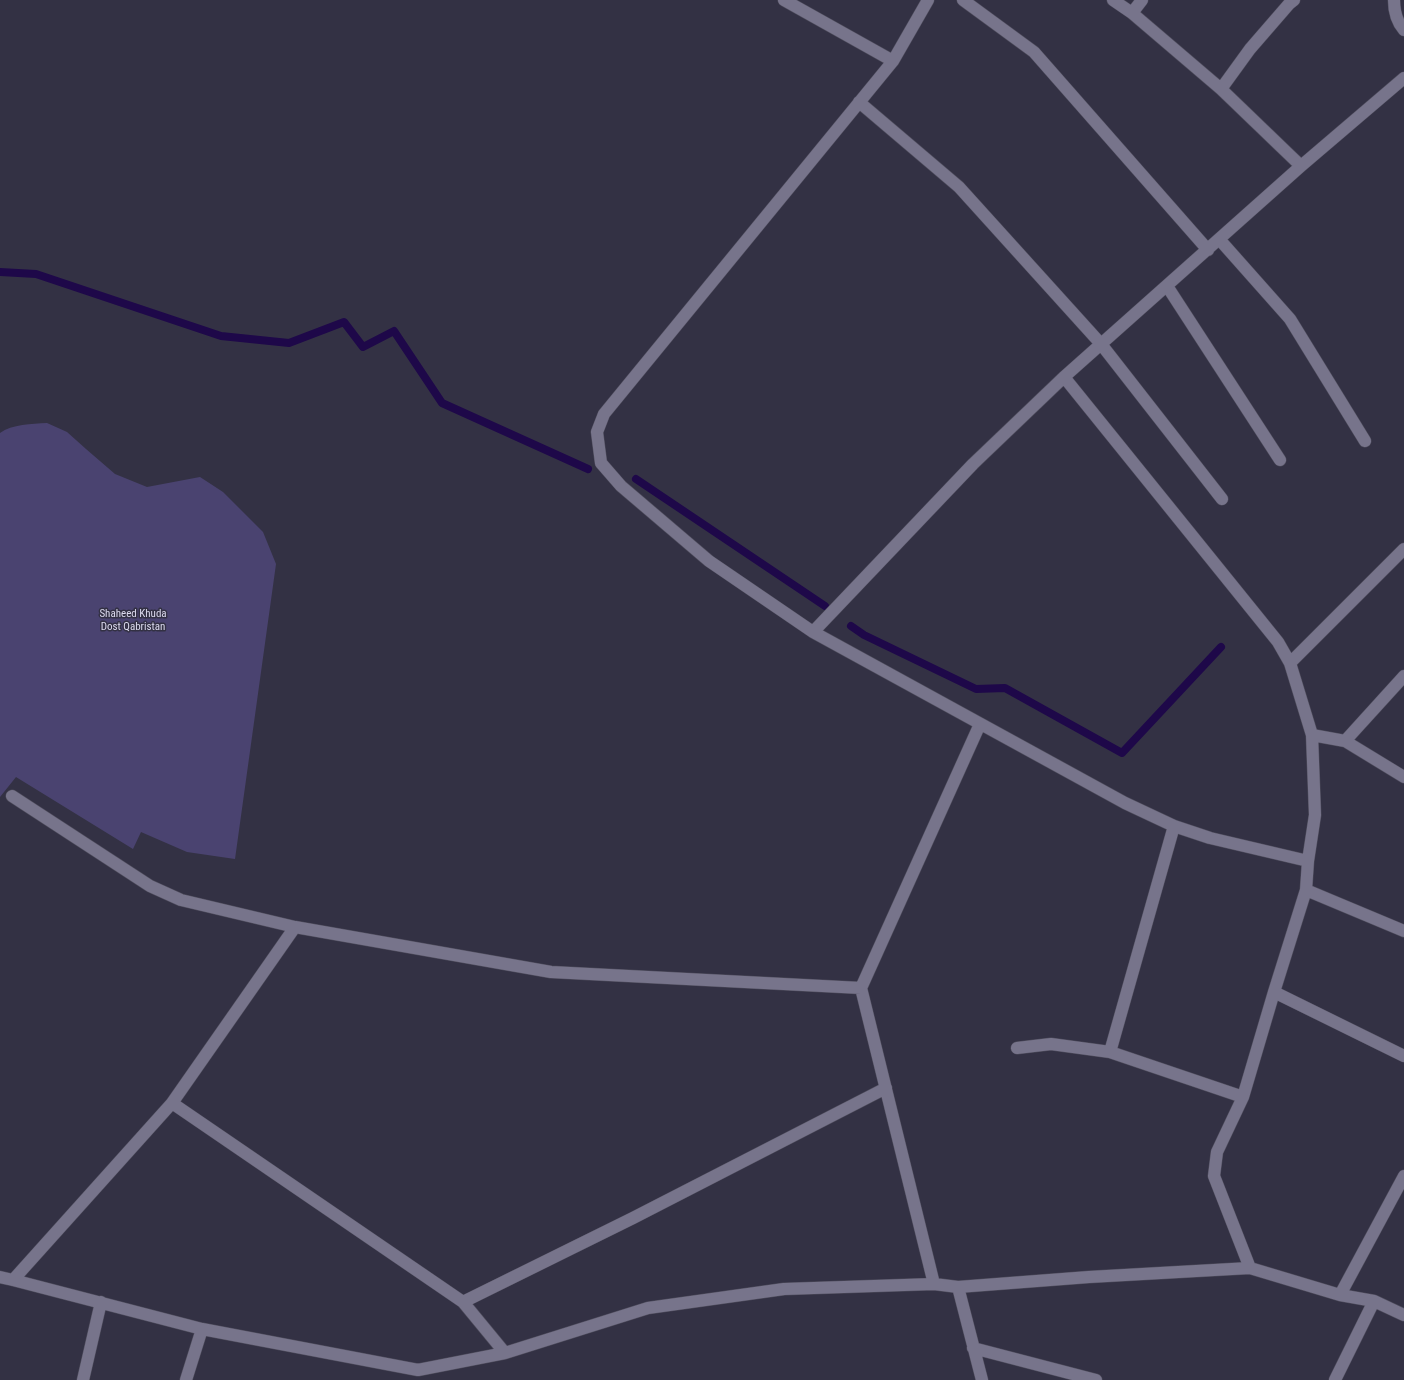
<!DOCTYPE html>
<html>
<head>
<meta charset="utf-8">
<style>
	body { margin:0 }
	canvas { display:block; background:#333144 }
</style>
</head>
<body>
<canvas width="1404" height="1380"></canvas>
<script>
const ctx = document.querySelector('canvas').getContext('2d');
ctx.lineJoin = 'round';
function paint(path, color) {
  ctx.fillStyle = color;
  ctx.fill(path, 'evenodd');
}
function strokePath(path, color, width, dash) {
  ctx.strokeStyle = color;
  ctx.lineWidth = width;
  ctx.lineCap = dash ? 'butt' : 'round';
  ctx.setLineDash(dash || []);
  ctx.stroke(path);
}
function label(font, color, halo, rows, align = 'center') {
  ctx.font = font + ' "Roboto Condensed",sans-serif';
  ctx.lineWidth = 3;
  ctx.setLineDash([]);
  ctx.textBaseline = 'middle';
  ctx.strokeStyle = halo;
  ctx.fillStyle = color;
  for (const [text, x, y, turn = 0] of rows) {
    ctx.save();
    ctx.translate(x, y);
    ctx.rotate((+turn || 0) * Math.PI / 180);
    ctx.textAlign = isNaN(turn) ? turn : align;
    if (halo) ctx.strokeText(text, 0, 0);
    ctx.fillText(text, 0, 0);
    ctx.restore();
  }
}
const green = new Path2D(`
	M47 423 67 432 86 449 115 474 147 487 200 477 223 492 263 532 276 564 235 859 187 852 141 832 133 849 16 777 0 797V433C12 424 32 424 47 423Z`);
const stream = new Path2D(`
	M0 272 36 274 221 336 289 343 344 322 363 347 394 331 442 403 588 469
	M636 479 825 606
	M851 626 864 635 976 689 1005 688 1122 753 1221 647`);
const street = new Path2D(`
	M784 0 893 61
	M928 0 893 61 604 414 597 432 601 463 621 486 709 561 813 632 1125 803 1174 826 1210 838 1308 861
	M963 0 1034 52 1208 250
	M1113 0 1132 13 1221 89 1301 166
	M1394 0C1394 10 1397 22 1404 30
	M1132 13 1142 0
	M1221 89 1250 49 1289 4 1294 0
	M859 102 959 187 1101 344 1222 499
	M1219 239 1290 319 1365 441
	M1167 286 1280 460
	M1064 377 1278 642 1290 663 1312 735 1315 815 1308 861 1306 890 1274 992 1243 1097 1217 1152 1214 1176 1250 1268
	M813 632 973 464 1064 377 1301 166 1404 78
	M1290 663 1404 549
	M1312 735 1345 741 1404 777
	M1345 741 1404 676
	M12 796 150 886 181 900 295 927 551 972 861 988
	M1306 890 1404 931
	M1274 992 1404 1056
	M1017 1048 1051 1044 1110 1052 1243 1097
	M1110 1052 1174 826
	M172 1103 463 1302 505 1353
	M0 1277 13 1280 202 1329 418 1370 505 1353 648 1308 784 1289 934 1284 958 1287 1089 1277 1250 1268 1340 1295 1374 1301 1404 1315
	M13 1280 172 1103 295 927
	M934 1284 861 988 980 724
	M958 1287 982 1380
	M1340 1295 1404 1176
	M463 1302 633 1218 886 1088
	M973 1348 1096 1380
	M83 1380 101 1302
	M186 1380 202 1329
	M1335 1380 1374 1301`);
const parkNames = [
	["Shaheed Khuda",133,614],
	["Dost Qabristan",133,627]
];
paint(green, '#4a4370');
strokePath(stream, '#1e0849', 8);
strokePath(street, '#504e5e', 13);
strokePath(street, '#77748b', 12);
label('11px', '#dcdaee', '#333144', parkNames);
</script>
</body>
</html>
